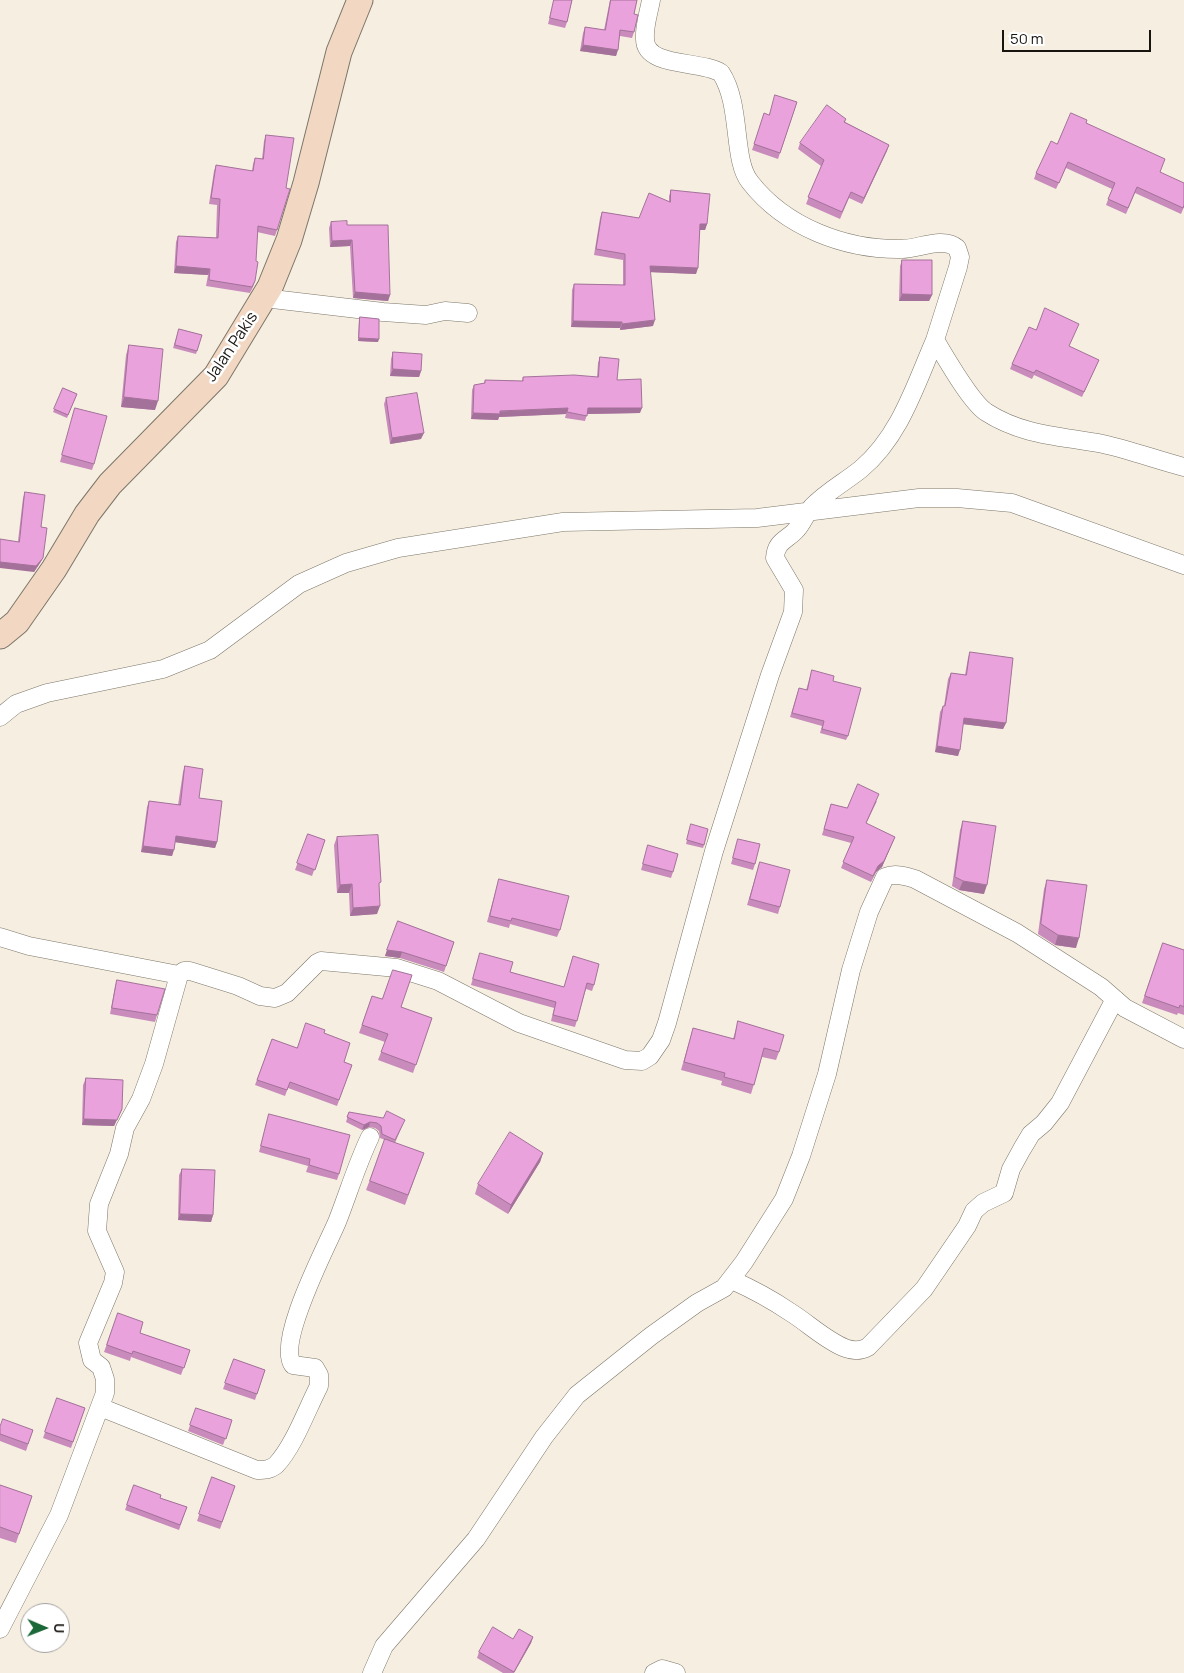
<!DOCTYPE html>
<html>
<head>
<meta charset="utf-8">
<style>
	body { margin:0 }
	#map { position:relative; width:1184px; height:1673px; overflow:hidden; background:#f6efe1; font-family:Manrope,sans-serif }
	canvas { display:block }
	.north { position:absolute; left:20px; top:1603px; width:50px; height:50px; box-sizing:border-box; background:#fff; border:1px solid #a3a1a0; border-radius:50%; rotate:91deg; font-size:14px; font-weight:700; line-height:20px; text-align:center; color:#181511 }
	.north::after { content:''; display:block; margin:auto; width:18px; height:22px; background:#1a6737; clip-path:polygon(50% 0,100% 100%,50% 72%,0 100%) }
	.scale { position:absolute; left:1002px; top:30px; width:149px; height:22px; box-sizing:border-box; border:2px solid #181511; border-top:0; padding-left:6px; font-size:15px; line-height:18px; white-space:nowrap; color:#181511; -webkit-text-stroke:4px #fff; paint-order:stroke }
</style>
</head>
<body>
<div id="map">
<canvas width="1184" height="1673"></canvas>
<div class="north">U</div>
<div class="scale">50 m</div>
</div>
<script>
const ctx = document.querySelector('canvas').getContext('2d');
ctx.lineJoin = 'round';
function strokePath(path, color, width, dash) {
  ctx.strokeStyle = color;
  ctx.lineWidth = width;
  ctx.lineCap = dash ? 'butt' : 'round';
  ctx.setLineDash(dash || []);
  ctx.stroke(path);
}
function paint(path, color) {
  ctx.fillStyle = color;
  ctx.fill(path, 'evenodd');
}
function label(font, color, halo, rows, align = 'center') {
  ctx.font = font + ' Manrope,sans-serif';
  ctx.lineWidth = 5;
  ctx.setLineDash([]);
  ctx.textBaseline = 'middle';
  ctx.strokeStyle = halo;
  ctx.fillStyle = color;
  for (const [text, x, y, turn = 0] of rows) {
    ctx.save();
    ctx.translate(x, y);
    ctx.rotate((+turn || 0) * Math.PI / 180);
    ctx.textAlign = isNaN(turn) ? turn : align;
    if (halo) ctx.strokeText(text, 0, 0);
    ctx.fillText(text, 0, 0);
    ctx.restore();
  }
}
const street = new Path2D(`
	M651 0C649 12 644 26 645 39 645 68 702 60 721 73 742 105 732 160 750 182 785 227 845 250 902 249 918 249 943 236 957 248L960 257 958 267 935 340C946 358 970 401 986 412 1023 436 1062 436 1103 444 1130 450 1157 460 1184 467
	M264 298 383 312 426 315 445 311 468 313
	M0 717 16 704 47 693 163 669 210 650 299 584 346 563 398 548 563 522 757 518 919 498H957L1012 503 1184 565
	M0 937 29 946 179 975
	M732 1280C752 1289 771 1299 790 1312 808 1323 825 1340 845 1348 853 1351 861 1351 868 1347L924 1289 967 1226 974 1211 983 1203 1004 1193 1011 1169 1022 1149 1031 1134 1044 1123 1060 1103 1115 999
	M100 1407 257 1470C264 1470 270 1470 276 1465 294 1446 307 1409 319 1386V1375L315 1368 293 1365C276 1342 326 1248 337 1222 348 1194 357 1164 370 1137
	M0 1629 59 1515 105 1393V1379L101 1367 92 1360 88 1343 113 1283 115 1272 97 1231 99 1204 119 1154 125 1128 141 1099 154 1064 179 975 184 971H190L238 986 260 996 275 998 287 993 317 963 321 961 397 968 438 981 519 1023 625 1060 642 1061 650 1056 661 1040 667 1023 714 851 770 675 793 612 794 590 775 558C776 540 788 540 797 529 803 522 806 513 812 507 826 492 845 482 861 469 900 436 915 386 935 340
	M372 1673 384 1646 476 1539 544 1437 577 1395 651 1336 697 1303 724 1288 744 1262 784 1199 801 1156 827 1074 851 970 869 912 885 877C895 873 905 876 915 879L1017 933 1101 987 1125 1008 1184 1039
	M654 1673 662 1669 676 1673`);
const secondary = new Path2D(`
	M0 636 17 622 54 569 87 514 110 484 216 376 270 287 289 240 306 183 339 52 360 0`);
const wall = new Path2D(`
	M554 0H572L567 22 565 28 548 24Z
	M610 0H637L634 14V32L632 38 620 36 616 56 580 51 583 33 585 27 604 30Z
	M797 102 778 159 752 150 764 114 769 115Z
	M846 119 845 122 889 145 862 204 849 198 840 219 806 204 821 166 798 149 800 143Z
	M1086 123 1160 172 1184 207 1181 214 1135 193 1126 214 1106 205 1112 189 1066 168 1056 189 1034 179 1036 173 1057 144Z
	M266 135 277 230 275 236 257 232 255 281 253 287 250 293 206 286 208 275 174 273 176 242 178 236 216 238 217 205 209 204 214 171 216 165 252 171 253 164 255 158 262 159 264 141Z
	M671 190 707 224 705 230H700L696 274 650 272 653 326 620 330V328L571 327 572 290 574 284 623 285V260L594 255 600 218 602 212 639 218 669 201V196Z
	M331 222 347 225 390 295 388 301 353 298 350 246 330 247 329 228Z
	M902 260 932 295 929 301H899L900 266Z
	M360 317 378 342 358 341 359 320Z
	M179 329 202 335 196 354 173 348Z
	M129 345 155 410 121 407 126 355Z
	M1069 347 1099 360 1082 397 1034 375 1032 379 1010 369 1012 364Z
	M393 352 421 371 419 377 390 376 391 359Z
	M600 357 617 380 640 413 587 414 585 421 565 418 566 414 499 417 498 420 471 419 472 390 474 385 484 383 485 380 522 381 523 377H597L598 363Z
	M63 388 77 394 67 418 53 412Z
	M386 398 421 439 390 444 384 404Z
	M75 408 94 464 92 470 60 462Z
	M25 492 43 558 40 563 34 572 18 541 23 498Z
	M970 652 1006 723 1003 729 963 724 958 756 935 752 940 712 943 706H944L948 679 951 673 965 675 968 658Z
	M812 670 833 681 848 736 846 740 820 733 822 726 790 717 799 688 806 690Z
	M185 766 199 798 217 842 215 848 175 842 172 856 141 852 147 807 149 801 178 805 183 772Z
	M877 801 866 824 895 837 882 867 876 872 871 882 841 868 851 843 822 835 831 804 847 808Z
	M963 821 984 894 959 890 952 886 960 830Z
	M690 828 704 845 703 848 686 844Z
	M308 834 325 840 312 876 295 870Z
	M337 837 379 889 377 914 350 916 349 893H337L334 845Z
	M738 839 755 864 753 870 731 864Z
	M648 845 673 872 671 878 641 870Z
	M760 862 780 907 778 914 747 905Z
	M499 879 560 930 557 937 510 924 509 928 487 922Z
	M1047 880 1076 948 1055 945 1038 934 1044 889Z
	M398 921 454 942 444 972 400 958 385 956Z
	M1163 943 1184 950V1015L1178 1013 1177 1015 1142 1003Z
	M480 953 510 972 564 987 573 956 594 985 592 991 586 989 575 1027 551 1021 554 1008 471 985Z
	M117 980 157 1015 155 1022 110 1014 115 987Z
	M372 996 401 1007 432 1018 413 1073 378 1060 385 1042 359 1033Z
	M738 1021 779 1052 776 1060 762 1057 751 1094 721 1085 722 1081 681 1070 693 1028 733 1039Z
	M324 1033 344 1062 352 1065 337 1106 288 1088 285 1096 255 1085 272 1039 296 1048Z
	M86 1078 122 1109 114 1126 82 1125 83 1085Z
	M349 1112 403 1124 395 1143 424 1153 405 1205 366 1190 385 1140 380 1138 379 1131 375 1128 369 1127 362 1130 346 1122Z
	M269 1114 339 1174 337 1180 306 1172 308 1166 259 1152Z
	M543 1153 540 1162 508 1214 475 1194 478 1184Z
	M182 1169 213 1215 211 1222 178 1220 179 1175Z
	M118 1313 140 1333 190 1350 181 1375 131 1357 130 1361 104 1352Z
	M234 1359 265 1370 255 1400 223 1389Z
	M57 1398 85 1408 71 1448 43 1438Z
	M196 1408 232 1420 223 1445 188 1431Z
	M0 1427 33 1430 26 1451 0 1441Z
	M212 1477 235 1486 220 1529 197 1521Z
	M0 1485 32 1496 16 1543 0 1538Z
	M134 1485 160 1498 187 1507 179 1530 125 1510Z
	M533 1637 531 1643 514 1673H503L477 1658 479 1652 513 1639Z`);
const shadedWall = new Path2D(`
	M583 45 618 50 616 56 580 51Z
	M889 145 887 151 862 204 864 198Z
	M700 224H707L705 230H698Z
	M352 240 350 246 330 247 332 241Z
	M176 266 210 269 208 275 174 273Z
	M650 266 698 268 696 274 647 272Z
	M355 292 390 295 388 301 353 298Z
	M902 294 932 295 929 301H899Z
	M655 320 653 326 620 330 622 324Z
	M573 321 622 322 620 328 571 327Z
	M359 338 379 339 378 342 358 341Z
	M393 369 421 371 419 377 390 376Z
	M124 397 158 401 155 410 121 407Z
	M568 408 566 414 499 417 498 420 471 419 473 413Z
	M588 408H642L640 413 586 414Z
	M424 433 421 439 390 444 392 438Z
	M43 558 40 563 34 572 0 568V562Z
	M964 718 1006 723 1003 729 962 724Z
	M937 746 960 750 958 756 935 752Z
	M176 836 217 842 215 848 174 842Z
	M895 837 882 867 876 872 871 882 878 866Z
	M143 846 174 850 172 856 141 852Z
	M963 881 987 885 984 894 959 890Z
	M352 884 349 893H337L340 885Z
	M380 906 377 914 350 916 353 908Z
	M1058 935 1079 938 1076 948 1055 945Z
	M387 950 402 952 400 958 385 956Z
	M122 1109 114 1126 82 1125 84 1119Z
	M370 1122 369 1127 362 1130 364 1125Z
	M543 1153 540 1162 508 1214 511 1205Z
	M180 1214 213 1215 211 1222 178 1220Z
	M533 1637 531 1643 514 1673Z`);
const building = new Path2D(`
	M554 0H572L567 22 550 18Z
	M611 0H637L634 14 638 15 634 32 620 30 618 50 583 45 585 27 605 30Z
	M775 95 797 102 780 153 754 144 764 113 769 115Z
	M827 105 846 119 844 122 889 145 864 198 851 192 842 212 808 197 824 160 800 143Z
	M1071 113 1087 120 1086 123 1165 159 1160 172 1184 183V205L1183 208 1137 187 1128 208 1108 199 1115 183 1068 162 1059 183 1036 173 1051 141 1057 144Z
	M266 135 294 138 286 188 290 189 277 230 258 226 256 261 258 262 255 281 252 287 209 280 210 269 176 266 178 236 218 238 220 199 211 198 216 165 253 171 255 158 263 159Z
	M671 190 710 194 707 224H700L698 268 650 266 655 320 622 324V322L573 321 574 284 625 285V254L596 249 602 212 639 218 649 193 670 202Z
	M347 221V225H388L390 295 355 292 352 240 332 241 331 222Z
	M902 260H932V295L902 294Z
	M1045 308 1079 324 1069 346 1099 360 1084 392 1036 370 1034 373 1012 364 1029 327 1036 330Z
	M360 317 379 319V339L359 338Z
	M179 329 202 335 197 351 175 345Z
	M129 345 163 349 158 401 124 397Z
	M393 352 422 354 421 371 393 369Z
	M600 357 619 359 617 380 641 379 642 408H588L587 416 567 412 568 408 500 411V414L473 413 474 385 485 383V380L523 381V377L574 375 598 377Z
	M63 388 77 394 68 415 54 409Z
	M417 393 424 433 392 438 386 398Z
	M75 408 107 416 94 464 62 455Z
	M25 492 45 495 41 527 47 528 43 558 36 566 0 562V539L19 542Z
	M970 652 1013 658 1006 723 964 718 960 750 937 746 943 706H945L951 673 966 675Z
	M812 670 834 676 833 681 861 688 848 736 822 729 824 721 792 713 799 688 807 690Z
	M185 766 203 769 199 798 222 801 217 842 176 836 174 850 143 846 149 801 180 805Z
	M858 784 879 794 866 823 895 837 884 861 878 866 873 876 843 862 854 837 824 829 831 804 847 808Z
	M963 821 996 826 987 885 963 881 955 877Z
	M691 824 708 829 704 845 687 840Z
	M308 834 325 840 315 870 297 863Z
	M378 835 381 882 379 883 380 906 353 908 352 884 340 885 337 837Z
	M738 839 760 844 755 864 733 858Z
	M648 845 678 854 673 872 643 864Z
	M760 862 790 870 780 907 750 899Z
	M499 879 569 896 560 930 512 918 511 921 490 916Z
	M1047 880 1087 885 1079 938 1058 935 1041 924Z
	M398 921 454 942 446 966 402 952 387 950Z
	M1163 943 1184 950V1007L1180 1005 1179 1008 1145 996Z
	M480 953 513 962 510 972 564 987 573 956 599 964 594 985 587 983 577 1021 553 1015 556 1002 473 979Z
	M393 970 412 975 401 1007 432 1018 416 1065 381 1052 388 1034 362 1025 372 996 382 999Z
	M117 980 165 989 157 1015 112 1008Z
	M738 1021 784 1035 779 1052 764 1048 754 1085 724 1077 725 1073 684 1062 693 1028 734 1039Z
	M306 1023 325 1030 324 1033 350 1043 344 1062 352 1065 339 1100 290 1082 287 1090 257 1080 272 1039 297 1048Z
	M86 1078 123 1080 122 1109 117 1120 84 1119Z
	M387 1111 405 1120 395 1140 382 1134 381 1126 377 1123 370 1122 364 1125 347 1117 349 1112 383 1118Z
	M269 1114 350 1135 339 1174 309 1165 310 1159 261 1146Z
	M510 1132 543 1153 511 1205 478 1184Z
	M385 1139 424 1153 408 1195 370 1181Z
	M182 1169 215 1170 213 1215 180 1214Z
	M118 1313 143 1322 140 1333 190 1350 184 1368 133 1351 132 1354 107 1345Z
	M234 1359 265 1370 257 1394 225 1383Z
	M57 1398 85 1408 73 1442 45 1432Z
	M196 1408 232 1420 226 1439 190 1425Z
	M3 1419 33 1430 28 1444 0 1434V1427Z
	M212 1477 235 1486 222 1522 199 1514Z
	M0 1485 32 1496 19 1534 0 1527Z
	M134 1485 161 1495 160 1498 187 1507 180 1525 127 1505Z
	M493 1627 513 1639 519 1629 533 1637 514 1672 479 1652Z`);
const streetNames = [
	["Jalan Pakis",232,347,-56]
];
strokePath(street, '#7c7669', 19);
strokePath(secondary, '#7c7669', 27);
strokePath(street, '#fff', 18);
strokePath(secondary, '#f2d7c3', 25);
paint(wall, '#c88bbc');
paint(shadedWall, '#a37199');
paint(building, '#e9a2db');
strokePath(building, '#a37199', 1);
label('16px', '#181511', '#fff', streetNames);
</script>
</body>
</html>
